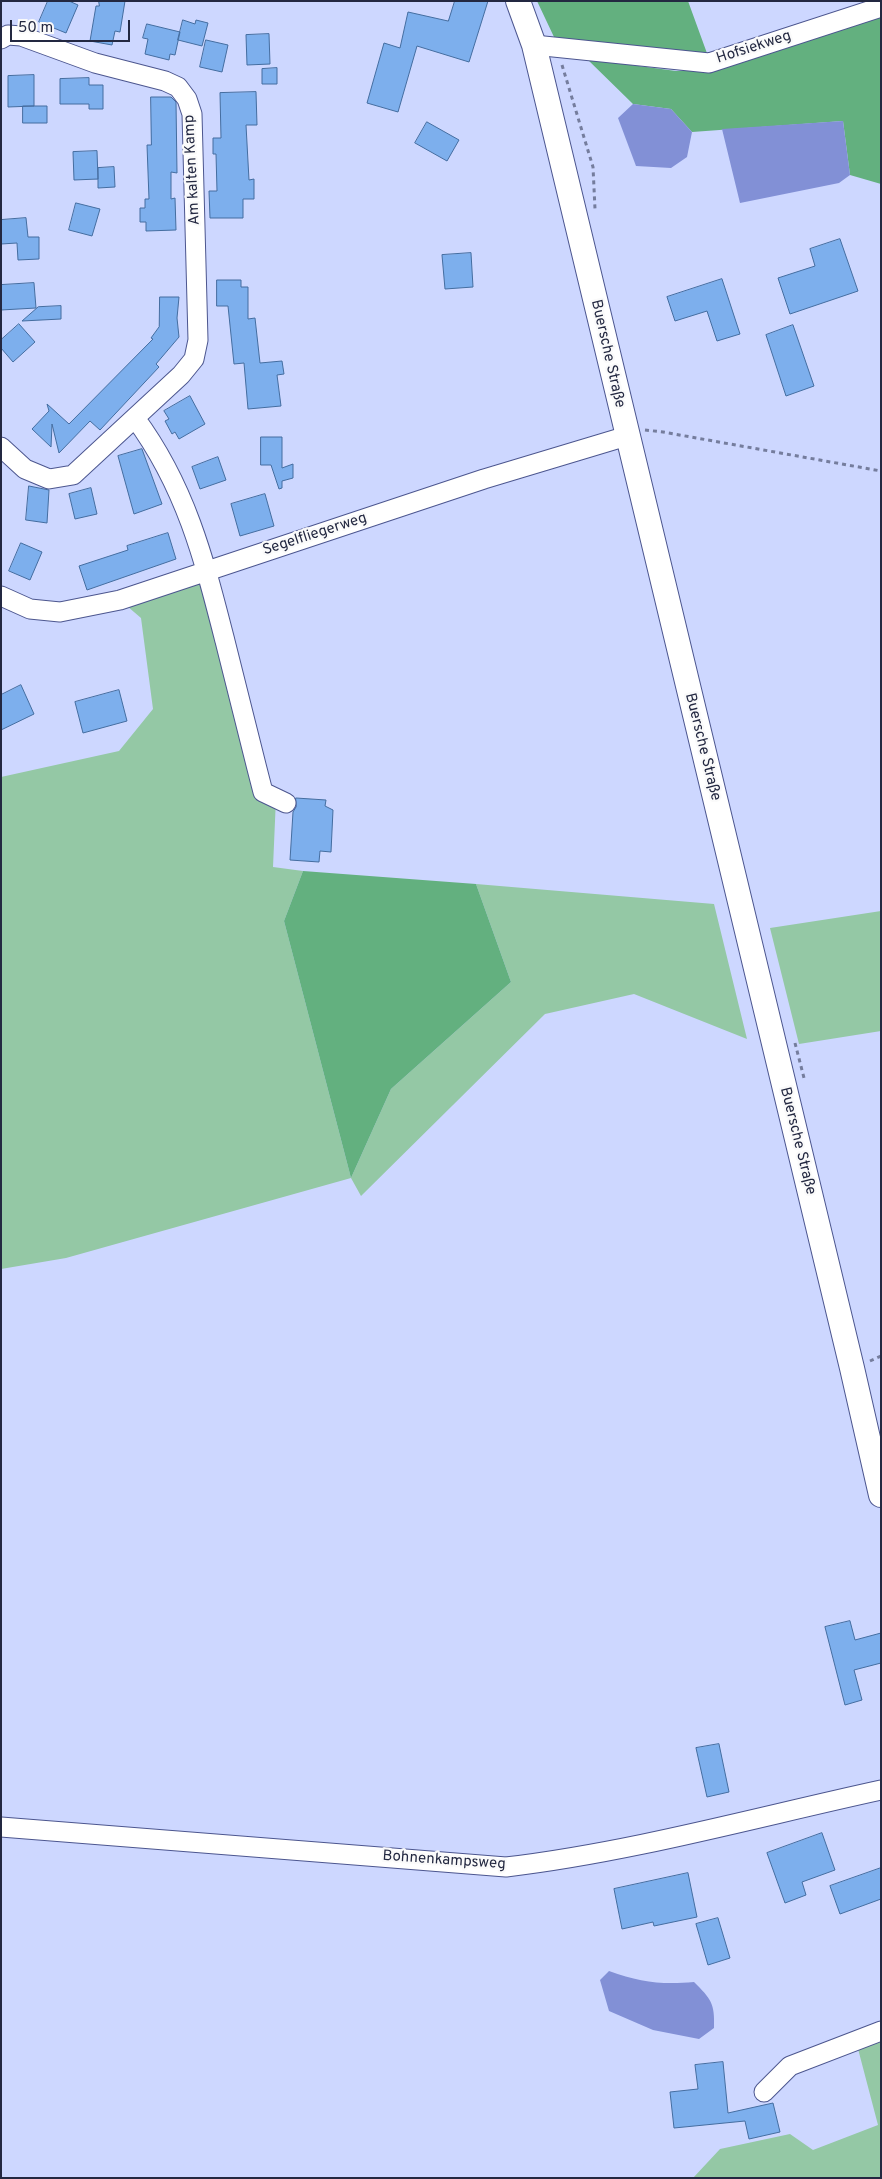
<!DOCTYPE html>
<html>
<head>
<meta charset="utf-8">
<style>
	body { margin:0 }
	#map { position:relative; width:882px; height:2179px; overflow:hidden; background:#cdd7ff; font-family:Overpass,sans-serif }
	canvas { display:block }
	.frame { position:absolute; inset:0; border:2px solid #232841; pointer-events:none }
	.scale { position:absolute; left:10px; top:20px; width:120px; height:22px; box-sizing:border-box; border:2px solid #232841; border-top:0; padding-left:6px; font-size:15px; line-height:18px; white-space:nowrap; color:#232841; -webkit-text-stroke:4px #fafafa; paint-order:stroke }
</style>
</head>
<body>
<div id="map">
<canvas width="882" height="2179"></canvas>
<div class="frame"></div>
<div class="scale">50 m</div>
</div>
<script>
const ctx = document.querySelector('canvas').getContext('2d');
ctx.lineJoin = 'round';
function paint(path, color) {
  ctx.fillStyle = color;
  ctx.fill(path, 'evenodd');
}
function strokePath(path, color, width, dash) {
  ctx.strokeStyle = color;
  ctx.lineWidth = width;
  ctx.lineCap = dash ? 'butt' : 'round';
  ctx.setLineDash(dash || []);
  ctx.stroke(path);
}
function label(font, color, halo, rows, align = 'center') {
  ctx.font = font + ' Overpass,sans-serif';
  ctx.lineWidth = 4.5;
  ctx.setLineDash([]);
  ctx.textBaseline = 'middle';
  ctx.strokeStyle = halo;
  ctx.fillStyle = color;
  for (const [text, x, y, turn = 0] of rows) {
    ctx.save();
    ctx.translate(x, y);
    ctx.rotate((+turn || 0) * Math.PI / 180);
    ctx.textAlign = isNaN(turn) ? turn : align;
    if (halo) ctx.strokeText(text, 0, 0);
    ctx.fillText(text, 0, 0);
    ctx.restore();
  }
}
const green = new Path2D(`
	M207 571 263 792 276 798 273 867 303 871 284 921 351 1178 391 1089 511 982 476 884 714 904 747 1039 634 994 545 1014 361 1196 351 1178 66 1258 1 1269V777L119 751 153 709 141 618 120 600Z
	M881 911V1031L799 1044 770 928Z
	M881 2036V2178H693L720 2149 790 2134 813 2150 878 2125 857 2045Z`);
const forest = new Path2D(`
	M537 1H688L708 56 554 37Z
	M881 12V184L850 175 843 121 692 132 671 109 633 104 587 59 676 71 713 69Z
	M303 871 476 884 511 982 391 1089 351 1178 284 921Z`);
const water = new Path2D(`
	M633 104 671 109 692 132 687 157 671 168 636 166 618 118Z
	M843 121 850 175 839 183 740 203 722 129Z
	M609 1971C640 1982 661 1985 694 1982 711 1999 715 2003 714 2028L699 2039 653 2030 609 2011 600 1980Z`);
const building = new Path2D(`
	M48 1H69L78 5 66 33 39 22Z
	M99 1H125L120 32 115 31 112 45 90 41 96 6H99Z
	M455 1H488L469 62 417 46 398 112 367 103 384 43 400 48 408 12 448 21Z
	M183 20 195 24 196 20 208 23 202 46 178 40Z
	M147 24 180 32 175 55 170 54 169 60 145 54 148 39 143 38Z
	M269 34 270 64 247 65 246 35Z
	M206 40 228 45 222 72 200 67Z
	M277 68V84H262V69Z
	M34 75V106L8 107V76Z
	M89 78V85H103V109H89V104H60V79Z
	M256 92 257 125H246L249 180 254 179V199H243V218H210L209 191H217L216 154H213V138H221L220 93Z
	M151 97H171L176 102 177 173 171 172V199L175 198 176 230 146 231V222H140V208H145V199H149L147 145H151Z
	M23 106H47V123H23Z
	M427 122 459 140 447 161 415 143Z
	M97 151 98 179 74 180 73 152Z
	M114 167 115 187 98 188V168Z
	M76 203 100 209 92 236 69 230Z
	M26 218 28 237H39V259L18 260 17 243 1 244V220Z
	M840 239 858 291 790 314 778 278 815 266 810 249Z
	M471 253 473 287 445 289 442 255Z
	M722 279 740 334 717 341 707 311 675 321 667 297Z
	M217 280H241V287H248V319L255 318 260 363 282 361 284 374 277 375 281 406 248 409 244 363 234 364 228 306H217Z
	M34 283 36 308 1 310V285Z
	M160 297H179L177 318 179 337 156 364 159 367 100 430 90 421 59 453 52 424 51 447 32 429 49 411 47 404 69 424 153 339 151 338 159 327Z
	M61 306V319L22 321 38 307Z
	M19 324 35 342 13 362 1 348V340Z
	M793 325 814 386 786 396 766 335Z
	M190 396 205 424 179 439 175 432 172 434 165 421 169 419 164 411Z
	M261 437H282V468L293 464V478L282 481V488L279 489 271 465H261Z
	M142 449 162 504 134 514 118 456Z
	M218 457 226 480 200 489 192 467Z
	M29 486 49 490 47 523 26 520Z
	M91 488 97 514 75 519 69 494Z
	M265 494 274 526 240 536 231 504Z
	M168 533 176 559 87 590 79 566 128 550 127 546Z
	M21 543 42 552 30 580 9 571Z
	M21 685 34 714 1 730V695Z
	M119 690 127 721 83 733 75 702Z
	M296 798 326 800 325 806 333 810 331 852 320 851 319 862 290 860 293 812 296 807Z
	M850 1621 855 1640 881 1633V1663L854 1670 862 1700 845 1705 825 1627Z
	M719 1744 729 1792 707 1797 696 1748Z
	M822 1833 835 1870 802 1882 806 1895 785 1903 767 1853Z
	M881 1868V1899L840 1914 830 1886Z
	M688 1873 697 1917 654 1926 653 1922 622 1929 614 1889Z
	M718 1918 730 1958 708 1965 696 1924Z
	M723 2062 728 2113 773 2103 780 2132 749 2139 745 2121 674 2128 670 2092 698 2089 695 2065Z`);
const path = new Path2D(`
	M562 65 593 167 595 209
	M645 430 663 432 881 471
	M795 1043 804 1078
	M870 1361 881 1356`);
const minor = new Path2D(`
	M1 39 8 35 21 36 95 63 165 81 178 87 187 99 192 114 198 340 194 359 181 375 73 475 49 479 25 469 1 447
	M534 45 709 63 881 7
	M135 418C186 487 204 559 225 641 238 692 250 742 263 792L286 803
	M1 596 30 609 60 612 120 600 484 479 627 436
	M1 1827 506 1867C632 1852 757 1817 881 1790
	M764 2092 790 2066 881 2031`);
const major = new Path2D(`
	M518 1 534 45 852 1368 881 1495`);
const streetNames = [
	["Hofsiekweg",754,48,-18],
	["Am kalten Kamp",193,170,-93],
	["Buersche Straße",607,354,77],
	["Segelfliegerweg",315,535,-18],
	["Buersche Straße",702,747,76],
	["Buersche Straße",797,1141,76],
	["Bohnenkampsweg",444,1861,4]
];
paint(green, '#94c8a5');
paint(forest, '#63b07f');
paint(water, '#8290d6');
paint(building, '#7dafed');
strokePath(building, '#446da0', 1);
strokePath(minor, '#4c568f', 21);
strokePath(major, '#4c568f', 26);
strokePath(path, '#757d9d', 3, [4, 4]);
strokePath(minor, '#fff', 19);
strokePath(major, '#fff', 24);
label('15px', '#232841', '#fafafa', streetNames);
</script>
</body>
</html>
